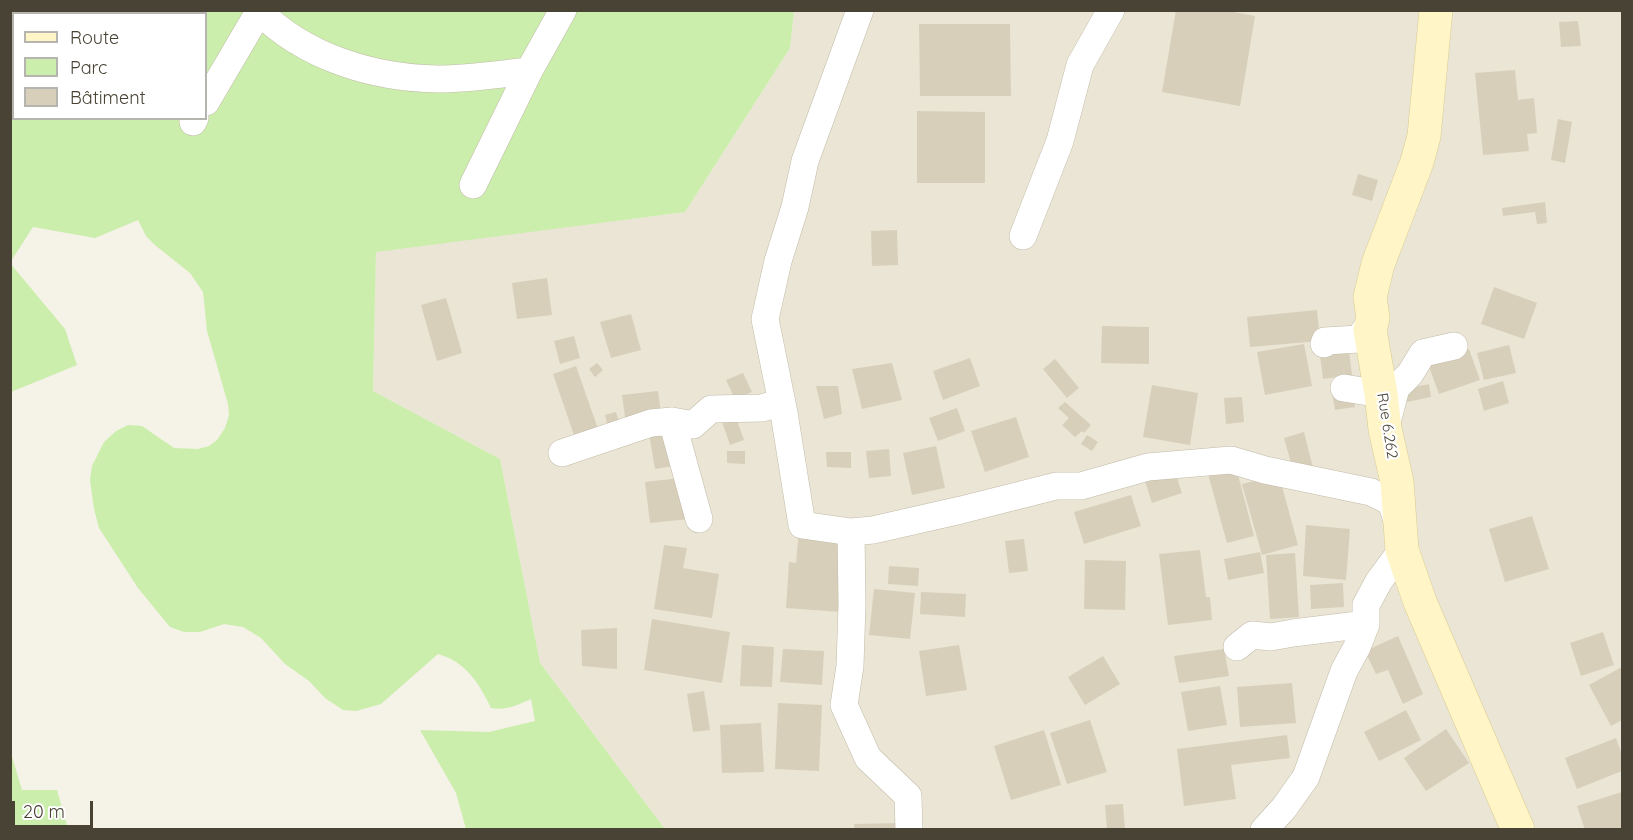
<!DOCTYPE html>
<html>
<head>
<meta charset="utf-8">
<style>
	body { margin:0 }
	#map { position:relative; width:1633px; height:840px; overflow:hidden; background:#f5f2e7; font-family:Quicksand,sans-serif }
	canvas { display:block }
	.frame { position:absolute; inset:0; border:12px solid #494335; pointer-events:none }
	.legend { position:absolute; left:12px; top:12px; width:195px; height:108px; box-sizing:border-box; background:#fff; border:2px solid #b6b4ae; margin:0; padding:8px 10px; list-style:none; font-size:18px; color:#494335 }
	.legend li { display:flex; align-items:center; gap:12px; height:30px }
	.legend b { width:30px; border:2px solid #b6b4ae }
	.scale { position:absolute; left:12px; top:801px; width:81px; height:27px; box-sizing:border-box; border:3px solid #494335; border-top:0; padding-left:8px; font-size:18px; line-height:21px; white-space:nowrap; color:#494335; -webkit-text-stroke:4px #fff; paint-order:stroke }
</style>
</head>
<body>
<div id="map">
<canvas width="1633" height="840"></canvas>
<div class="frame"></div>
<ul class="legend">
<li><b style="height:8px;background:#fff5c7"></b>Route</li>
<li><b style="height:16px;background:#cbeeac"></b>Parc</li>
<li><b style="height:16px;background:#d8cfbb"></b>Bâtiment</li>
</ul>
<div class="scale">20 m</div>
</div>
<script>
const ctx = document.querySelector('canvas').getContext('2d');
ctx.lineJoin = 'round';
function paint(path, color) {
  ctx.fillStyle = color;
  ctx.fill(path, 'evenodd');
}
function strokePath(path, color, width, dash) {
  ctx.strokeStyle = color;
  ctx.lineWidth = width;
  ctx.lineCap = dash ? 'butt' : 'round';
  ctx.setLineDash(dash || []);
  ctx.stroke(path);
}
function label(font, color, halo, rows, align = 'center') {
  ctx.font = font + ' Quicksand,sans-serif';
  ctx.lineWidth = 4.5;
  ctx.setLineDash([]);
  ctx.textBaseline = 'middle';
  ctx.strokeStyle = halo;
  ctx.fillStyle = color;
  for (const [text, x, y, turn = 0] of rows) {
    ctx.save();
    ctx.translate(x, y);
    ctx.rotate((+turn || 0) * Math.PI / 180);
    ctx.textAlign = isNaN(turn) ? turn : align;
    if (halo) ctx.strokeText(text, 0, 0);
    ctx.fillText(text, 0, 0);
    ctx.restore();
  }
}
const residential = new Path2D(`
	M794 11H1622V829H665L540 663 500 459 373 391 376 251 685 212 790 48Z`);
const green = new Path2D(`
	M11 11H794L790 48 685 212 376 252 373 391 500 459 540 663 665 829H466L456 793 420 730 489 732 535 721 531 699C518 705 505 711 491 708 479 683 466 662 438 654L381 704 356 711 343 710 325 698 309 681 285 664 261 638 243 627 224 624 200 632H184L170 627 138 588 99 528 94 509 90 480 92 466 104 442 116 431 128 425 142 426 174 448 198 449 209 446 217 440 225 428 229 415 228 404 207 331 203 292 190 273 156 246 146 236 138 220 95 238 33 227 11 261ZM14 14H206V118H14Z
	M10 263 65 329 77 365 11 392Z
	M10 750 22 790H57L68 829H11Z`);
const building = new Path2D(`
	M1176 10H1224L1255 16 1240 106 1162 92Z
	M1578 21 1581 46 1561 47 1559 22Z
	M919 24H1010L1011 96H920Z
	M1515 70 1518 100 1534 98 1537 133 1527 134 1529 151 1483 155 1475 73Z
	M917 111 985 112V183H917Z
	M1558 119 1572 122 1565 163 1551 160Z
	M1358 174 1378 180 1372 201 1352 195Z
	M1545 202 1547 223 1537 224 1535 212 1503 216 1502 208Z
	M897 230 898 265 872 266 871 231Z
	M547 278 552 315 517 319 512 283Z
	M1494 287 1537 303 1524 339 1481 324Z
	M446 298 462 353 437 361 421 305Z
	M1317 310 1320 341 1250 347 1247 317Z
	M631 314 641 350 611 358 600 322Z
	M1102 326 1149 327V364L1101 363Z
	M574 336 580 358 560 364 554 341Z
	M1304 344 1312 386 1265 395 1257 352Z
	M1348 344 1352 375 1323 379 1319 347Z
	M1509 345 1516 373 1484 380 1477 353Z
	M1469 349 1480 380 1439 394 1428 364Z
	M970 358 980 386 943 400 933 371Z
	M1055 359 1079 388 1067 398 1043 369Z
	M597 363 603 370 595 377 589 369Z
	M892 363 902 400 862 409 852 369Z
	M576 366 598 429 575 438 553 374Z
	M743 373 752 392 735 399 726 380Z
	M1503 381 1509 403 1484 411 1478 389Z
	M1429 384 1431 397 1407 402 1405 389Z
	M1152 385 1198 393 1190 445 1143 437Z
	M816 386H838L842 414 824 419Z
	M1353 390 1355 407 1335 410 1332 393Z
	M658 391 661 413 625 417 622 395Z
	M1242 397 1244 422 1226 424 1224 398Z
	M1065 402 1091 425 1084 433 1082 431 1075 437 1062 425 1069 418 1058 408Z
	M957 408 965 431 938 441 929 418Z
	M616 412 621 429 609 431 605 415Z
	M734 412 744 440 730 445 720 416Z
	M1016 417 1029 457 985 472 971 431Z
	M668 425 674 466 655 469 648 428Z
	M1304 432 1313 468 1294 473 1284 438Z
	M1087 435 1098 442 1092 451 1081 444Z
	M936 446 945 488 912 495 903 453Z
	M889 449 891 476 869 478 866 451Z
	M727 451H745V464L727 463Z
	M826 452H851V468L827 467Z
	M1236 467 1254 536 1227 543 1208 474Z
	M1174 469 1182 493 1152 503 1144 478Z
	M1279 475 1298 545 1262 555 1242 484Z
	M680 478 689 519 650 523 645 482Z
	M1131 495 1141 526 1084 544 1074 512Z
	M1532 516 1549 569 1505 582 1489 529Z
	M1306 525 1350 529 1346 580 1303 576Z
	M799 530 851 535 841 612 786 608 789 562 796 563Z
	M1024 539 1028 571 1009 573 1005 541Z
	M664 545 687 548 683 568 719 574 712 618 654 609Z
	M1200 550 1206 597H1210L1212 620 1168 625 1159 554Z
	M1260 552 1264 573 1228 580 1224 559Z
	M1295 553 1299 617 1270 619 1266 555Z
	M1085 560 1126 561 1125 610 1084 609Z
	M889 566 919 568 918 586 888 584Z
	M1343 583 1344 607 1311 609 1310 585Z
	M874 589 915 593 910 639 869 635Z
	M921 592 966 594 965 617 920 614Z
	M652 619 730 632 722 683 644 670Z
	M617 628V669L582 666 581 630Z
	M1603 632 1614 665 1581 676 1570 643Z
	M1398 636 1423 694 1403 704 1388 670 1376 674 1365 651Z
	M742 645 774 647 772 687 740 686Z
	M959 645 967 690 926 696 919 651Z
	M783 649 824 651 822 685 780 682Z
	M1224 649 1229 676 1179 683 1174 656Z
	M1103 656 1120 684 1085 705 1068 677Z
	M1622 667V720L1611 726 1589 685Z
	M1292 683 1296 723 1240 727 1237 687Z
	M1220 686 1227 725 1188 731 1181 692Z
	M704 691 710 730 693 732 687 694Z
	M778 703 822 705 819 771 775 769Z
	M1406 710 1421 740 1379 761 1364 732Z
	M1090 720 1107 772 1067 784 1050 733Z
	M761 723 764 772 722 773 720 725Z
	M1446 729 1469 763 1426 791 1404 758Z
	M1044 730 1061 785 1011 800 994 746Z
	M1287 735 1290 758 1231 765 1236 799 1184 806 1177 749Z
	M1616 738 1622 755V771L1577 789 1565 758Z
	M1622 792V830H1585L1577 806Z
	M1123 804 1125 830H1107L1105 805Z
	M900 823 898 830H855L854 824Z`);
const street = new Path2D(`
	M258 10C304 57 373 78 438 79 467 79 500 74 529 71L563 10
	M860 10 805 161 795 207 778 261 765 319 784 413 802 525 851 532 852 605 850 666 844 705 868 758 908 796 909 830
	M206 102 260 10
	M193 122 195 118
	M473 185 529 71
	M1023 236 1060 141 1080 65 1111 10
	M1324 344 1325 341 1359 339 1373 318
	M1344 388 1381 394
	M672 421 699 519
	M1387 422 1396 388 1410 374 1423 353 1454 346
	M562 453 651 423 672 421 693 425 711 409 762 408 782 402
	M851 532 873 530 961 510 1056 486H1081L1148 467 1231 460 1265 470 1371 492 1391 502 1399 526
	M1237 647 1252 635 1271 637 1293 633 1366 624
	M1264 830 1284 808 1306 777 1344 671 1357 647 1366 624V605L1379 581 1402 550`);
const secondary = new Path2D(`
	M1436 10 1424 136 1417 162 1378 264 1370 297 1373 318 1370 330 1381 394 1385 429 1397 482 1402 550 1420 602 1518 830`);
const streetNames = [
	["Rue 6.262",1387,426,81]
];
paint(residential, '#eae5d4');
paint(green, '#cbeeac');
paint(building, '#d8cfbb');
strokePath(street, '#c2bba8', 28);
strokePath(secondary, '#d9cc92', 34);
strokePath(street, '#fff', 27);
strokePath(secondary, '#fff5c7', 33);
label('15px', '#494335', '#fff', streetNames);
</script>
</body>
</html>
